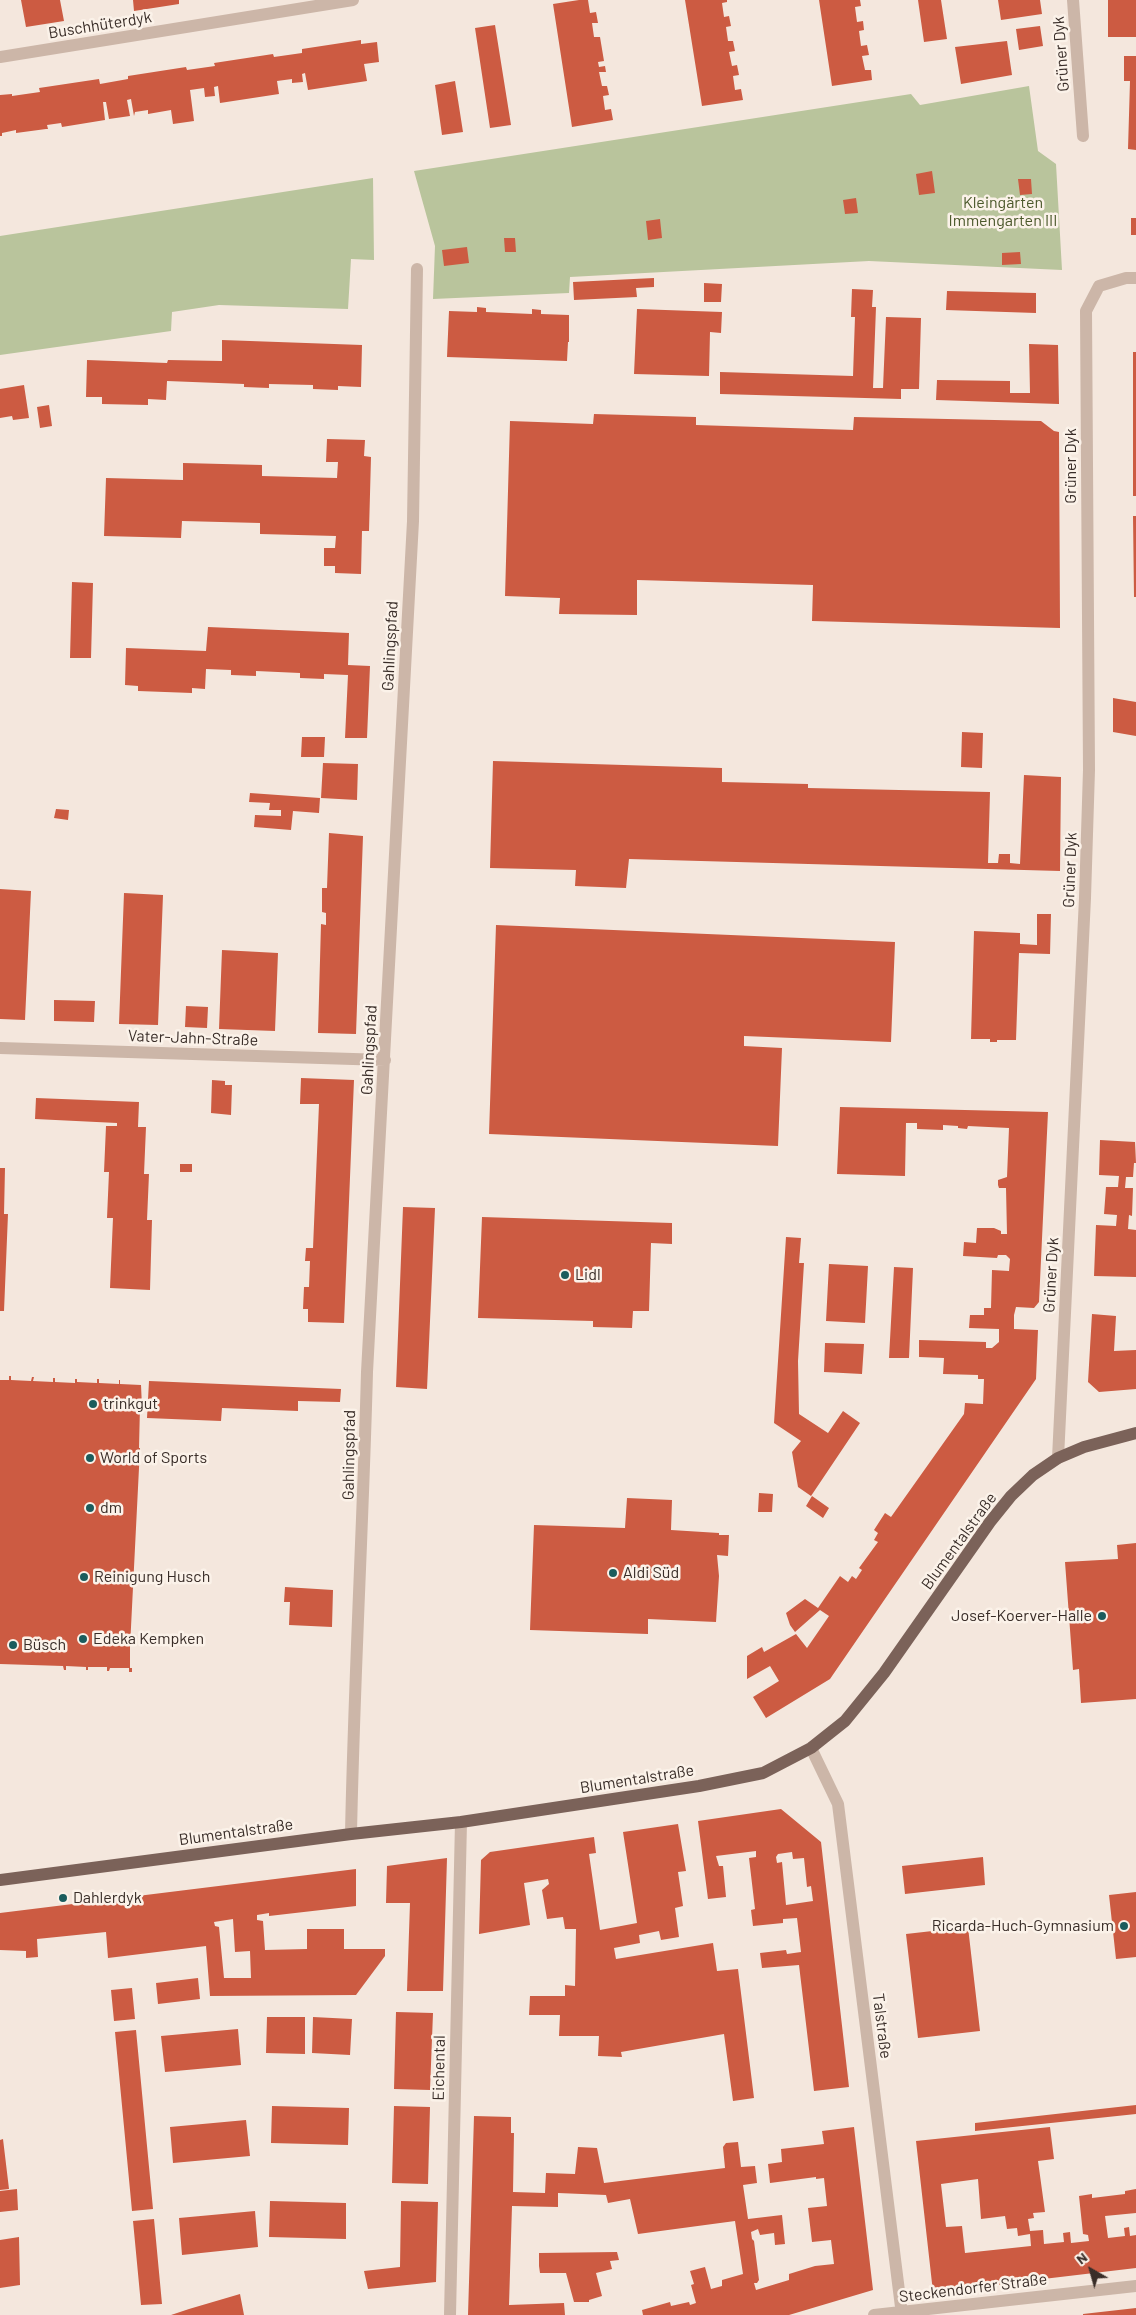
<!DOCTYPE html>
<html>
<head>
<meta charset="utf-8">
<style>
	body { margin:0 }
	#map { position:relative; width:1136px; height:2315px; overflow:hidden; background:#f4e7dd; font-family:Barlow,sans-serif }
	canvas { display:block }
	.north { position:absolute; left:1066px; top:2245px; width:50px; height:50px; -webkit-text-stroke:4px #fbf2e9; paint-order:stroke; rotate:322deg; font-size:14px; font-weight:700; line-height:20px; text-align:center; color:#392d28 }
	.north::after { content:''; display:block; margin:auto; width:18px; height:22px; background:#392d28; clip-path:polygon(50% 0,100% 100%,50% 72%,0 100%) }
</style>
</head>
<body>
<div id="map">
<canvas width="1136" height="2315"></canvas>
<div class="north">N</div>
</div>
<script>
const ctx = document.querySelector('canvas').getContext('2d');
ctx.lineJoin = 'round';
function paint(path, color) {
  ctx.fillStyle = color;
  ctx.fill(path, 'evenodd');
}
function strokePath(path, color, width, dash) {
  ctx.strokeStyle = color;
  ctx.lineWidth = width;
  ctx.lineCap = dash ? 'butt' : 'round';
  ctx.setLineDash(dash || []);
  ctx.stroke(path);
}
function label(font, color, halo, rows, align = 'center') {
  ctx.font = font + ' Barlow,sans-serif';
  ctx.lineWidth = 5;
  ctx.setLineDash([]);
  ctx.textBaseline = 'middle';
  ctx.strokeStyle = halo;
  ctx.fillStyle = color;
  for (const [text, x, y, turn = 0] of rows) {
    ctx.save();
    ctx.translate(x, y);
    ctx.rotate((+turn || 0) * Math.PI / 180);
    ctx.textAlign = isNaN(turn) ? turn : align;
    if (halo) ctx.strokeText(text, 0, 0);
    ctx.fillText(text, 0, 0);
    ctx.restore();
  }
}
const green = new Path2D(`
	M1029 86 1038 151 1056 164 1062 270 869 261 570 277 569 293 433 299 435 246 414 171 911 94 920 105Z
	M373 178 374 260 351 259 348 309 219 305 172 312 171 331 0 355V236Z`);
const building = new Path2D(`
	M21 0H60L64 21 26 27Z
	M133 0H179V4L134 11Z
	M579 0H588L590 13 596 12 598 23H592L594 37H600L604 61 598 62 599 67 605 66 606 72H599L602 86H607L609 95 603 96 605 110 611 109 613 120 572 127 553 4Z
	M685 0H727V2L722 3 724 17 729 16 731 26 726 27 728 41H733L735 51 729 52 732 66 737 65 739 75 733 76 735 90 741 89 743 100 702 106Z
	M819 0H860L861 6 855 7 857 22 863 21 864 30 859 31 861 46 867 45 869 55 862 56 865 70H871L872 80 832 86Z
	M918 0H941L947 39 924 42Z
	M998 0H1040L1042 14 1001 20Z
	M1108 0H1136V37H1108Z
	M495 25 511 125 490 128 475 28Z
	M1040 26 1043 46 1019 50 1016 29Z
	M361 40V44L377 42 379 62 364 64 367 81 308 90 305 73 302 74 303 82 292 83V79L277 81 279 94 220 103 218 86 214 87 215 96 205 97 204 88 190 90 194 121 173 124 171 110 148 114V110L135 112 134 116 131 99 127 100 130 116 109 119 106 102H103L105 120 62 127 61 123 47 125 48 129H46L16 133V130L2 133V136H0V95L12 94V96L40 92 39 88 99 79 100 84 128 79V76L186 67 187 70 215 66 214 63 273 54 274 57 302 53V49Z
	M1007 41 1012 75 961 84 955 47Z
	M1124 56H1136V150L1128 149 1130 81H1124Z
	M455 81 463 132 442 135 435 85Z
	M932 171 935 193 919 195 916 174Z
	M1018 179H1031L1032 194 1020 195Z
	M856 198 858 213 845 214 843 200Z
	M1131 218H1136V235H1131Z
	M660 219 662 238 648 240 646 221Z
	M504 238H515L516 252H505Z
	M467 247 469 263 444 266 442 250Z
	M1020 252 1021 264 1002 265V253Z
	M654 278V287L636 288 637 297 574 300 573 282Z
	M704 283 722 284 721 302H704Z
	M852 289 873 290 872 307H876L873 388H883L886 317 921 318 919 389H901V399L720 394V372L853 376 855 317H851Z
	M947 291 1036 293V313L946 310Z
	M477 307 486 308V312L532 314V309L541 310V314L569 315V342H568L567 361 447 357 449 311 477 312Z
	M637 309 722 312 721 333 710 332 709 376 634 374Z
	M222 340 362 345 361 387 338 386V390L313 389V385L269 384V388L244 387V384L167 381 166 400 148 399V405L102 404V397H86L87 360 167 363 168 360 222 361Z
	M1029 344 1058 345 1059 404 936 400 937 380 1010 381V393H1030Z
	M1133 352H1136V496H1133Z
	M24 385 29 418 13 420 12 416 0 418V389Z
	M49 405 52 426 40 428 37 407Z
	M594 414 696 417V425L853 430 854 417 1041 421 1054 431 1059 432 1060 628 812 621 813 585 637 580V615L559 614 560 598 505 596 510 421 593 424Z
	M327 439 365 440 364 456 371 457 369 531H362L361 574 335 573V566H324V548H335L336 536 260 534V523L182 521 181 538 104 536 106 478 183 480V463L262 465V476L337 478 338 462H326Z
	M1133 516H1136V597H1134Z
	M72 582 93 583 91 658H70Z
	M208 627 349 633 348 665 370 666 367 738H345L348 675 324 674V679L300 678V673L256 671V676L231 675V670L206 669 205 689 192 688V693L138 691V686L125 685 126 648 206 651Z
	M1113 698 1136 702V736L1113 732Z
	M962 732 983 733 982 768 961 767Z
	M302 737H325L324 757H301Z
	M493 761 722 768V782L808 784V788L990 792 988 863H998L999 854H1010V863L1020 864 1024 775 1061 777 1060 871 629 859 626 888 575 886 576 870 490 868Z
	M323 763 358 764 357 800 321 798Z
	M250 793 320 798 319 813 293 811 291 830 254 827 255 815 281 816V810H269L270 803 249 802Z
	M56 809 69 810 68 820 54 818Z
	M329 833 363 836 356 1034 318 1033 321 924 326 925V913L322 912V888H327Z
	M0 889 31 891 25 1020 0 1019Z
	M124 893 163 895 158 1025 119 1024Z
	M1037 914H1051L1050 954 1019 953 1016 1040H997V1042H990V1039H971L974 931 1020 933V944L1037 945Z
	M496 925 895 942 891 1042 744 1036V1046L782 1048 778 1146 489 1134Z
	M222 950 278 953 275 1031 219 1029Z
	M54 1000 95 1001 94 1022 54 1021Z
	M186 1006 208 1007 207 1028 185 1027Z
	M301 1078 354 1080 344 1323 308 1322V1309H303L304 1287H309L310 1261H305L306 1248H313L319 1104H300Z
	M212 1080 225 1081V1085H232L231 1115 211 1113Z
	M36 1098 139 1102 138 1127H146L144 1174H149L147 1220H152L150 1290 110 1288 113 1218H107L109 1172H104L106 1126H117V1123L35 1119Z
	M840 1107 1048 1112 1039 1302 1034 1308 1016 1307 1014 1315V1329L1038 1330 1036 1379 830 1679 766 1718 753 1697 779 1681 770 1666 747 1679V1656L762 1647 764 1652 796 1634 807 1648 829 1616 820 1610 795 1632 790 1625 786 1613 805 1599 818 1608 840 1576 848 1582 852 1576 856 1579 862 1570 859 1568 878 1542 874 1540 878 1533 874 1530 885 1513 891 1517 964 1414 965 1403 983 1404 984 1379H978V1375L943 1374 944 1358 919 1357V1340L986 1342V1348H992L999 1342V1329L969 1328 970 1315H984V1308H991L992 1270 1009 1271 1010 1259 1006 1255H998L997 1258 963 1256 964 1242 976 1243 977 1228H994L1001 1231V1234H1007L1006 1188H999L998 1185V1180L1007 1177 1009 1128 968 1126 967 1129 958 1128V1126L943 1125V1130L917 1129V1123H906L905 1176 837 1174Z
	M1100 1140 1135 1142 1136 1163H1134L1133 1177H1126L1125 1188H1133L1132 1216 1129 1215 1128 1229 1136 1230V1277L1094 1276 1096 1225 1116 1226 1117 1215 1104 1214 1106 1187H1118L1119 1176 1099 1175Z
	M180 1164H192V1172H180Z
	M0 1168H5L4 1214H8L4 1311H0Z
	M403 1207 435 1208 427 1389 396 1387Z
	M482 1217 672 1223V1244L651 1243 649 1311H633L632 1328 593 1327V1321L478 1318Z
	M786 1237 801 1238 799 1263H804L798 1361 799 1414 828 1433 843 1411 860 1423 811 1496 798 1487 792 1452 801 1441 774 1423Z
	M829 1264 868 1266 865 1323 826 1321Z
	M894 1267 913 1268 909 1358H889Z
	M1092 1314 1116 1316 1114 1351 1136 1350V1389L1099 1392 1088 1382Z
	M825 1343 864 1344 862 1374 824 1372Z
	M9 1376H11V1380L31 1381 32 1377H34L33 1381 53 1382V1378H55V1382L75 1383V1379H77V1382L97 1383V1379H99V1383L119 1384V1380H120V1384L141 1385 142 1407 140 1406 139 1448H140L130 1647V1668H132V1672H129V1668H110L109 1671H107V1667H88V1670H86V1667L66 1666V1670H64L63 1666 0 1664V1380H9Z
	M149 1381 341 1389 340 1402 298 1401V1411L222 1408 221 1421 147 1418Z
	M759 1493 773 1494 772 1512H758Z
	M812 1496 829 1508 823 1518 806 1506Z
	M627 1498 672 1500 671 1530 719 1533V1535H729L728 1556 717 1555 719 1576 716 1622 648 1619V1634L530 1630 534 1525 625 1528Z
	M1136 1543V1699L1081 1703 1079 1669 1073 1670 1065 1562 1118 1559 1117 1545Z
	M285 1587 333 1590 332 1627 289 1625 290 1602H284Z
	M781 1809 821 1842 849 2087 814 2091 799 1965 762 1968 760 1953 786 1950 787 1954 801 1952 797 1918 783 1919V1923L753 1926 751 1910 755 1909 749 1858 756 1857V1851L716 1856 719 1866H723L726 1897 708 1899 698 1821ZM792 1852 793 1859 804 1858 807 1887 811 1886 813 1901 786 1905 782 1862 777 1863 776 1857 778 1854Z
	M678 1824 686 1871 678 1872 683 1906 675 1908 679 1937 661 1940 659 1931 639 1935 640 1943 614 1948 616 1959 713 1943 717 1971 738 1969 754 2098 733 2101 724 2034 621 2052 622 2057 598 2056 599 2036H559L560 2015H529L530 1996H565V1985L575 1986 576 1929H565L563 1917 547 1919 542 1890 549 1884 548 1879 524 1883 530 1925 479 1934 481 1860 490 1852 594 1837 596 1853 589 1854 600 1930 637 1923 623 1832Z
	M983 1857 985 1885 905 1894 902 1866Z
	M447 1858 443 1991H407L410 1903H386L387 1866Z
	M356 1869V1906L269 1916V1913L257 1915V1920L263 1921 265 1950 307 1949V1929H344V1949H385V1956L356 1995 210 1996 206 1946 108 1958 106 1932 37 1939 38 1957 26 1958V1951L0 1950V1913ZM233 1919 235 1952 250 1951 251 1978H224L219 1927 215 1926 214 1922Z
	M1136 1892V1957L1116 1959 1109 1895Z
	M968 1927 980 2031 918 2038 906 1934Z
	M198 1978 200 1999 158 2004 156 1983Z
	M132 1988 135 2019 114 2021 111 1990Z
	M396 2012 433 2013 430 2090 394 2089Z
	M267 2017H305V2054L266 2053Z
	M313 2017 352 2019 350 2055 312 2053Z
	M238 2029 241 2065 165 2072 161 2036Z
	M136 2030 153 2209 132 2211 115 2032Z
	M1136 2105V2114L975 2131V2123Z
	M272 2106 349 2108 348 2145 271 2143Z
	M394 2106 430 2107 428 2184 392 2183Z
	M474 2116 511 2117V2133H514L513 2192 545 2193 546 2173 575 2174 578 2147 597 2148 604 2183 725 2168 723 2147 726 2143 738 2142 741 2167 755 2166 757 2183 743 2185 748 2219 782 2215 785 2244 775 2245 774 2233 760 2235 758 2229 751 2232 752 2239 754 2241 759 2280 757 2283H754L756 2290 789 2280V2274L815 2266 834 2264 831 2240 812 2242 808 2208 827 2206 824 2178 816 2179V2177L770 2183 768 2164 782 2162 781 2149 824 2144 822 2131 854 2127 873 2290 789 2315H643L642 2310 670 2302 671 2306 689 2302 690 2305 696 2303 691 2285 694 2284 690 2271 705 2267 711 2289 722 2286V2280L743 2274 735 2221 638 2234 630 2199 608 2203 606 2195 558 2193V2207L512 2206 509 2305 564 2303 565 2315H468Z
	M246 2120 250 2156 173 2163 170 2127Z
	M1050 2127 1054 2159 1038 2161 1045 2212 1033 2213 1034 2218 1028 2219 1030 2231 1043 2230 1044 2244 1064 2242 1063 2233 1070 2232 1071 2243 1089 2241 1088 2235 1083 2234 1079 2196 1092 2194V2198L1125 2194V2191L1136 2189V2213L1105 2216 1108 2238 1125 2236 1124 2228 1129 2227 1130 2236 1136 2235V2268L1018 2282V2280L1005 2282V2284L933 2292 916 2141ZM978 2179 981 2219 1005 2216 1007 2229 1017 2228 1018 2236 1030 2234 1031 2246 965 2253 962 2226 946 2227 941 2184Z
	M3 2139 9 2189 0 2190V2140Z
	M17 2189 18 2210 0 2212V2191Z
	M270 2201 346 2203V2239L269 2237Z
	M401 2201 438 2202 436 2282 368 2289 364 2271 400 2267Z
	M255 2211 258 2247 182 2255 179 2218Z
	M154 2219 162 2304 141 2305 133 2221Z
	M19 2237 20 2285 0 2288V2240Z
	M617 2252 619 2260 610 2261 612 2269 596 2273 602 2296 589 2300V2302H574L566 2273H540L539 2266V2253Z
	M240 2294 244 2315H171L189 2309Z
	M1136 2308V2315H1083V2314Z`);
const minor = new Path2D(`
	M1073 0 1083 136
	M0 57 353 0
	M0 1048 385 1060
	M1058 1458 1085 898 1089 770 1086 311 1099 286 1126 278H1136
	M811 1748 838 1804 902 2315
	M351 1834C354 1680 363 1526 367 1372L413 521 417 269
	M450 2315 461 1822
	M874 2315 1136 2286`);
const major = new Path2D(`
	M0 1880 351 1834 461 1822 699 1786 763 1773 811 1748 845 1721 884 1673 990 1522 1011 1496 1033 1475 1058 1458 1084 1447 1136 1433`);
const markers = [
	[565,1275,5,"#1b5c5d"],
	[93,1404,5,"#1b5c5d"],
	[90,1458,5,"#1b5c5d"],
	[90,1508,5,"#1b5c5d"],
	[613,1573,5,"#1b5c5d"],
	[84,1577,5,"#1b5c5d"],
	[1102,1616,5,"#1b5c5d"],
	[83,1639,5,"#1b5c5d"],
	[13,1645,5,"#1b5c5d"],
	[63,1898,5,"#1b5c5d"],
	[1124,1926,5,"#1b5c5d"]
];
const streetNames = [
	["Buschhüterdyk",100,25,-9],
	["Grüner Dyk",1061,54,-94],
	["Grüner Dyk",1071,466,-90],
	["Gahlingspfad",390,646,-87],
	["Grüner Dyk",1070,870,-88],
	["Vater-Jahn-Straße",193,1038,2],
	["Gahlingspfad",369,1050,-87],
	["Grüner Dyk",1051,1275,-87],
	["Gahlingspfad",349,1455,-89],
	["Blumentalstraße",959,1541,-54],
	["Blumentalstraße",637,1779,-9],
	["Blumentalstraße",236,1832,-8],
	["Talstraße",882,2026,83],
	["Eichental",439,2068,-89],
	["Steckendorfer Straße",973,2288,-7]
];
const parkNames = [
	["Kleingärten",1003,203],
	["Immengarten III",1003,221]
];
const poiNames = [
	["Lidl",575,1275],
	["trinkgut",103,1404],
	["World of Sports",100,1458],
	["dm",100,1508],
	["Aldi Süd",623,1573],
	["Reinigung Husch",94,1577],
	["Josef-Koerver-Halle",1092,1616,"right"],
	["Edeka Kempken",93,1639],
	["Büsch",23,1645],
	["Dahlerdyk",73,1898],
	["Ricarda-Huch-Gymnasium",1114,1926,"right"]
];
paint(green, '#b9c49c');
paint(building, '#cc5b42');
strokePath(minor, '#ccb6a8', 12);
strokePath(major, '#7b6259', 12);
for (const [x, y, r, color] of markers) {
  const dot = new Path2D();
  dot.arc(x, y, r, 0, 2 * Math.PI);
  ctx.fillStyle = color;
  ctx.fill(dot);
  strokePath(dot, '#fbf2e9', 2);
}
label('16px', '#392d28', '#fbf2e9', streetNames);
label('16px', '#4b582b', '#fbf2e9', parkNames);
label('16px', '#392d28', '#fbf2e9', poiNames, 'left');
</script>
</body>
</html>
